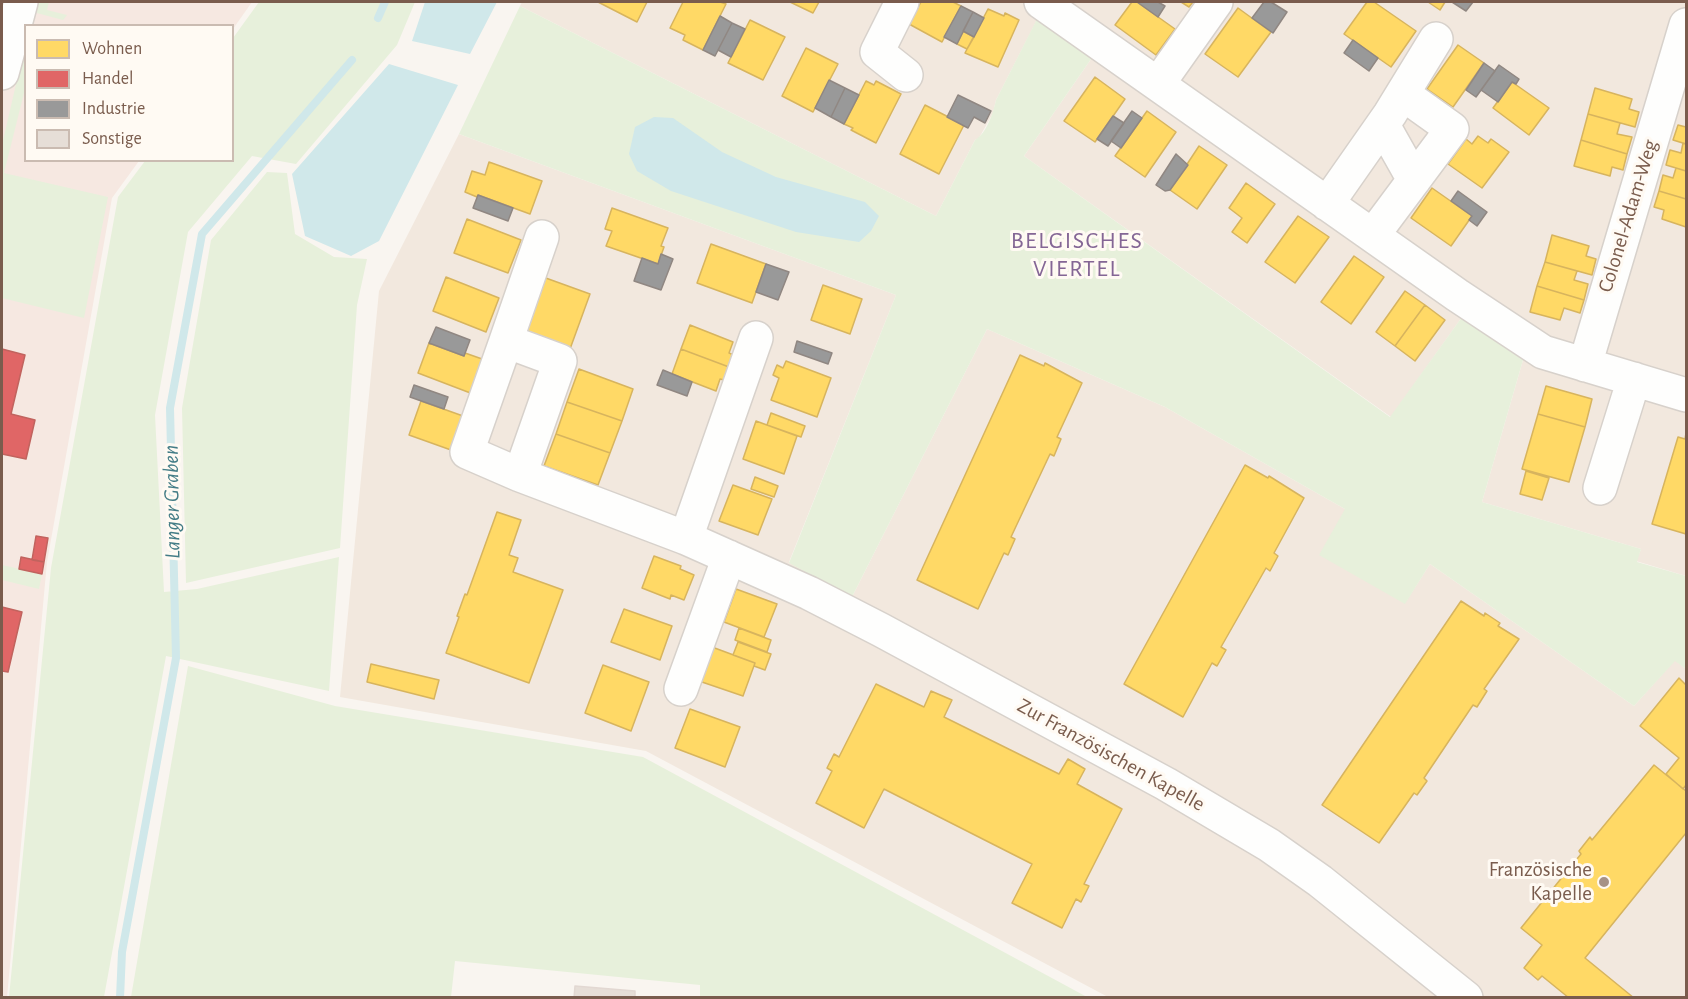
<!DOCTYPE html>
<html>
<head>
<meta charset="utf-8">
<style>
	body { margin:0 }
	#map { position:relative; width:1688px; height:999px; overflow:hidden; background:#f9f5f0; font-family:"Alegreya Sans",sans-serif }
	canvas { display:block }
	.frame { position:absolute; inset:0; border:3px solid #7a5c4d; pointer-events:none }
	.legend { position:absolute; left:24px; top:24px; width:210px; height:138px; box-sizing:border-box; background:#fffaf3; border:2px solid #cabbb1; margin:0; padding:8px 10px; list-style:none; font-size:18px; color:#7a5c4d }
	.legend li { display:flex; align-items:center; gap:12px; height:30px }
	.legend b { width:30px; border:2px solid #cabbb1 }
</style>
</head>
<body>
<div id="map">
<canvas width="1688" height="999"></canvas>
<div class="frame"></div>
<ul class="legend">
<li><b style="height:16px;background:#ffd966"></b>Wohnen</li>
<li><b style="height:16px;background:#e06666"></b>Handel</li>
<li><b style="height:16px;background:#999"></b>Industrie</li>
<li><b style="height:16px;background:#e6ded7"></b>Sonstige</li>
</ul>
</div>
<script>
const ctx = document.querySelector('canvas').getContext('2d');
ctx.lineJoin = 'round';
function paint(path, color) {
  ctx.fillStyle = color;
  ctx.fill(path, 'evenodd');
}
function strokePath(path, color, width, dash) {
  ctx.strokeStyle = color;
  ctx.lineWidth = width;
  ctx.lineCap = dash ? 'butt' : 'round';
  ctx.setLineDash(dash || []);
  ctx.stroke(path);
}
function label(font, color, halo, rows, align = 'center') {
  ctx.font = font + ' "Alegreya Sans",sans-serif';
  ctx.lineWidth = 6;
  ctx.setLineDash([]);
  ctx.textBaseline = 'middle';
  ctx.strokeStyle = halo;
  ctx.fillStyle = color;
  for (const [text, x, y, turn = 0] of rows) {
    ctx.save();
    ctx.translate(x, y);
    ctx.rotate((+turn || 0) * Math.PI / 180);
    ctx.textAlign = isNaN(turn) ? turn : align;
    if (halo) ctx.strokeText(text, 0, 0);
    ctx.fillText(text, 0, 0);
    ctx.restore();
  }
}
const residential = new Path2D(`
	M522 2H1686V576L1636 561 1641 549 1482 502 1523 360 1462 317 1391 417 1024 156 1098 49 1041 12 996 100 993 113 979 138 975 140 936 216 520 6Z
	M459 134 896 295 789 562 852 597 987 329 1165 407 1345 509 1405 603 1430 564 1634 706 1675 660 1686 669V997H1108L646 751 340 697 379 291Z`);
const commercial = new Path2D(`
	M2 2H252L233 29 232 26H26V160L139 161 112 198 47 562 7 997 2 998Z`);
const green = new Path2D(`
	M36 2H49L47 10 67 15 63 20 33 12Z
	M259 2H415L397 45 296 164 252 156 188 232 155 415 164 592 197 589 339 557 329 691 166 656 104 997H9L51 568 118 197 145 161 232 160 233 38Z
	M520 6 936 216 975 140C987 133 993 113 996 100L1041 11 1098 49 1024 156 1390 417 1462 317 1523 360 1482 502 1641 549 1637 562 1686 576V669L1675 661 1634 706 1430 564 1405 604 1319 555 1345 509 1165 407 987 329 852 597 789 563 896 295 459 134Z
	M25 45V89L4 173 108 197 84 318 2 298V145Z
	M267 172 287 173 295 234 334 257 367 259 357 305 340 548 186 583 182 408 211 240Z
	M2 565 42 574 39 589 2 580Z
	M188 666 335 706 643 757 1087 997H700V985L455 961 451 997H131Z`);
const water = new Path2D(`
	M425 2H497L470 54 412 41Z
	M389 64 458 85 379 241 351 256 305 236 292 174Z
	M654 117 673 118 722 152 776 177 865 202 879 216 871 231 859 242 796 232 671 191 637 171 629 154 635 127Z`);
const homes = new Path2D(`
	M598 2H647L637 22Z
	M683 2H720L726 4 703 50 683 40 685 35 670 28Z
	M790 2H819L813 13Z
	M921 2H953L961 6 942 42 909 24Z
	M1132 2H1137L1175 29 1156 55 1115 25Z
	M1181 2H1193L1189 7Z
	M1367 2H1374L1416 31 1391 67 1344 34Z
	M1428 2H1445L1440 10Z
	M1238 8 1271 32 1238 77 1205 54Z
	M988 9 1004 16 1005 13 1019 20 998 67 965 53Z
	M750 20 785 37 763 80 728 63Z
	M963 31 974 37 967 49 957 44Z
	M1458 45 1484 63 1453 107 1427 89Z
	M806 48 838 64 813 112 782 96Z
	M1095 77 1125 99 1095 142 1064 121Z
	M866 81 874 85 876 81 901 94 876 143 851 130 853 128 844 124Z
	M1512 82 1549 108 1529 135 1493 108Z
	M1595 88 1632 99 1629 109 1639 112 1635 127 1588 114Z
	M925 105 964 125 939 174 900 154Z
	M1147 111 1176 132 1145 177 1115 156Z
	M1588 114 1620 123 1617 134 1632 137 1627 154 1581 140Z
	M1678 125 1686 127V144L1673 140Z
	M1478 136 1488 143 1491 139 1509 152 1482 188 1448 164 1466 139 1472 144Z
	M1581 140 1627 154 1623 170 1612 167 1610 176 1574 166Z
	M1683 143 1686 144V171L1666 165 1670 150 1681 153Z
	M1199 146 1227 165 1197 209 1170 190Z
	M489 162 542 181 530 214 478 195 477 197 465 192 472 171 485 175Z
	M1676 168 1686 171V199L1659 191 1663 175 1673 178Z
	M1246 183 1275 204 1247 243 1232 232 1242 218 1229 208Z
	M1432 188 1472 216 1451 246 1411 218Z
	M1659 191 1686 199V227L1662 219 1664 210 1654 207Z
	M612 208 668 228 661 246 664 247 658 264 606 246 612 231 605 229Z
	M1298 216 1329 237 1295 283 1265 262Z
	M467 219 521 240 508 273 454 253Z
	M1552 235 1589 246 1586 256 1596 259 1592 275 1545 262Z
	M711 244 766 264 752 303 697 283Z
	M1354 256 1384 277 1351 324 1321 302Z
	M1545 262 1577 271 1574 280 1588 284 1584 300 1537 286Z
	M446 277 499 298 486 332 433 311Z
	M543 277 590 294 570 349 522 332Z
	M823 285 862 299 850 334 811 320Z
	M1537 286 1584 300 1580 313 1564 308 1560 320 1530 312Z
	M1405 291 1425 305 1395 346 1376 332Z
	M1425 305 1445 320 1415 361 1395 346Z
	M690 325 733 342 729 353 734 355 729 367 681 349Z
	M429 343 464 356 465 353 485 360 473 394 418 373Z
	M681 349 729 367 724 380 720 379 716 391 672 374Z
	M1020 355 1044 366 1045 363 1082 383 1057 437 1061 439 1054 456 1050 454 1011 537 1015 539 1008 555 1004 553 978 609 917 580Z
	M786 361 831 378 817 417 771 400 779 378 773 375 777 365 783 368Z
	M579 369 633 389 622 421 567 402Z
	M1546 386 1592 399 1585 427 1538 414Z
	M421 401 463 416 451 450 409 435Z
	M567 402 622 421 610 453 556 434Z
	M771 413 805 426 801 437 767 425Z
	M1538 414 1585 427 1569 482 1522 469Z
	M756 421 797 436 784 474 743 459Z
	M1686 433V534L1652 524 1678 437 1685 439Z
	M556 434 610 453 598 485 544 466Z
	M1245 465 1268 478 1269 476 1304 498 1274 553 1278 556 1270 571 1266 568 1221 647 1226 650 1217 666 1212 663 1183 717 1124 684Z
	M1526 471 1549 478 1542 500 1520 494Z
	M755 477 778 486 774 497 751 489Z
	M733 485 772 499 758 535 719 521Z
	M497 512 521 520 509 555 518 558 513 572 563 590 529 683 446 653 459 617 457 616 465 594 467 595Z
	M654 556 681 566 680 569 694 575 684 600 671 595 670 599 642 588Z
	M736 589 777 604 764 637 724 622Z
	M1461 601 1484 616 1485 613 1500 623 1498 626 1519 639 1484 689 1487 691 1477 707 1473 705 1424 778 1427 781 1417 795 1414 793 1379 843 1322 805Z
	M624 609 672 626 660 660 611 642Z
	M739 628 771 640 767 652 735 640Z
	M738 642 771 654 765 670 754 666 755 663 733 655Z
	M712 647 755 663 743 696 699 681Z
	M371 664 439 680 434 699 367 682Z
	M603 665 649 682 631 731 585 713Z
	M1679 678 1686 685V785L1683 789 1666 774 1679 758 1640 726Z
	M876 684 924 707 931 691 952 700 944 717 1059 774 1068 759 1085 769 1077 784 1122 809 1084 884 1089 886 1081 902 1076 899 1062 928 1012 903 1032 864 884 789 864 828 816 803 832 771 827 768 834 754 839 757Z
	M690 709 740 727 725 767 675 748Z
	M1654 765 1686 791V833L1585 958 1634 998H1569L1542 976 1538 980 1524 968 1542 945 1521 928 1581 854 1579 851 1590 837 1592 840Z`);
const shops = new Path2D(`
	M2 349 25 355 11 414 35 420 26 459 2 454Z
	M36 536 48 538 44 562 32 560Z
	M21 557 44 562 42 574 19 569Z
	M2 607 22 612 8 672 2 671Z`);
const industry = new Path2D(`
	M1137 2H1158L1165 6 1158 17Z
	M1264 2H1271L1287 12 1273 33 1252 18Z
	M1452 2H1473L1466 11Z
	M961 6 973 12 957 44 944 37Z
	M973 12 984 18 974 37 963 31Z
	M720 16 732 23 715 56 703 50Z
	M732 23 745 29 731 57 718 50Z
	M1353 40 1378 58 1369 71 1344 53Z
	M1484 63 1495 71 1476 97 1466 90Z
	M1499 65 1519 79 1516 84 1512 82 1498 102 1481 90Z
	M829 80 845 88 831 117 815 108Z
	M845 88 859 95 844 124 831 117Z
	M958 95 991 111 985 123 974 117 968 128 947 117Z
	M1132 111 1142 118 1121 148 1111 141Z
	M1113 116 1124 123 1108 146 1097 139Z
	M1176 154 1188 165 1170 190 1165 191 1156 185Z
	M1458 191 1487 212 1477 226 1469 220 1472 216 1451 201Z
	M478 195 513 208 508 221 473 208Z
	M661 254 673 259 661 290 634 281 642 258 658 264Z
	M766 264 789 272 778 300 756 292Z
	M436 327 470 340 464 356 429 343Z
	M797 341 832 353 828 364 794 352Z
	M663 370 692 382 687 396 657 385Z
	M414 385 448 397 444 409 410 397Z`);
const stream = new Path2D(`
	M378 18 385 2
	M120 998 122 952 176 658 170 408 202 234 352 60`);
const building = new Path2D(`
	M575 986 635 991V998H574Z`);
const minor = new Path2D(`
	M902 2 877 52 906 75
	M1041 2 1457 295 1543 352 1686 395
	M2 73 21 2
	M1158 84 1216 2
	M1383 125 1414 180
	M1327 204 1390 114 1436 39
	M1373 235 1452 129 1403 94
	M542 237 506 341 560 361 520 475 686 538 809 593 881 630 1166 784 1269 845 1320 881 1466 998
	M506 341 467 452 520 475
	M1585 365 1686 25
	M1600 488 1634 379
	M686 538 756 338
	M681 689 729 557`);
const markers = [
	[1604,882,6,"#a69286"]
];
const streetNames = [
	["Colonel-Adam-Weg",1628,216,-73],
	["Zur Französischen Kapelle",1111,755,29]
];
const poiNames = [
	["Französische",1592,870],
	["Kapelle",1592,894]
];
const waterNames = [
	["Langer Graben",172,502,-91]
];
const quarterNames = [
	["BELGISCHES",1077,241],
	["VIERTEL",1077,269]
];
paint(residential, '#f2e8de');
paint(commercial, '#f6e8e1');
paint(green, '#e7f0db');
paint(water, '#d0e8ea');
paint(homes, '#ffd966');
strokePath(homes, '#d7b45e', 1.5);
paint(shops, '#e06666');
strokePath(shops, '#c1635e', 1.5);
paint(industry, '#999');
strokePath(industry, '#908782', 1.5);
strokePath(stream, '#d0e8ea', 8);
paint(building, '#e6ded7');
strokePath(building, '#e2d8d2', 1.5);
strokePath(minor, '#d7d1cb', 36);
strokePath(minor, '#fefefd', 33);
for (const [x, y, r, color] of markers) {
  const dot = new Path2D();
  dot.arc(x, y, r, 0, 2 * Math.PI);
  ctx.fillStyle = color;
  ctx.fill(dot);
  strokePath(dot, '#fffaf3', 2);
}
label('21px', '#7a5c4d', '#fffaf3', streetNames);
label('21px', '#7a5c4d', '#fffaf3', poiNames, 'right');
label('italic 22px', '#437c86', '#fffaf3', waterNames);
ctx.letterSpacing = '1.5px';
label('24px', '#846695', '#fffaf3', quarterNames);
ctx.letterSpacing = '0px';
</script>
</body>
</html>
